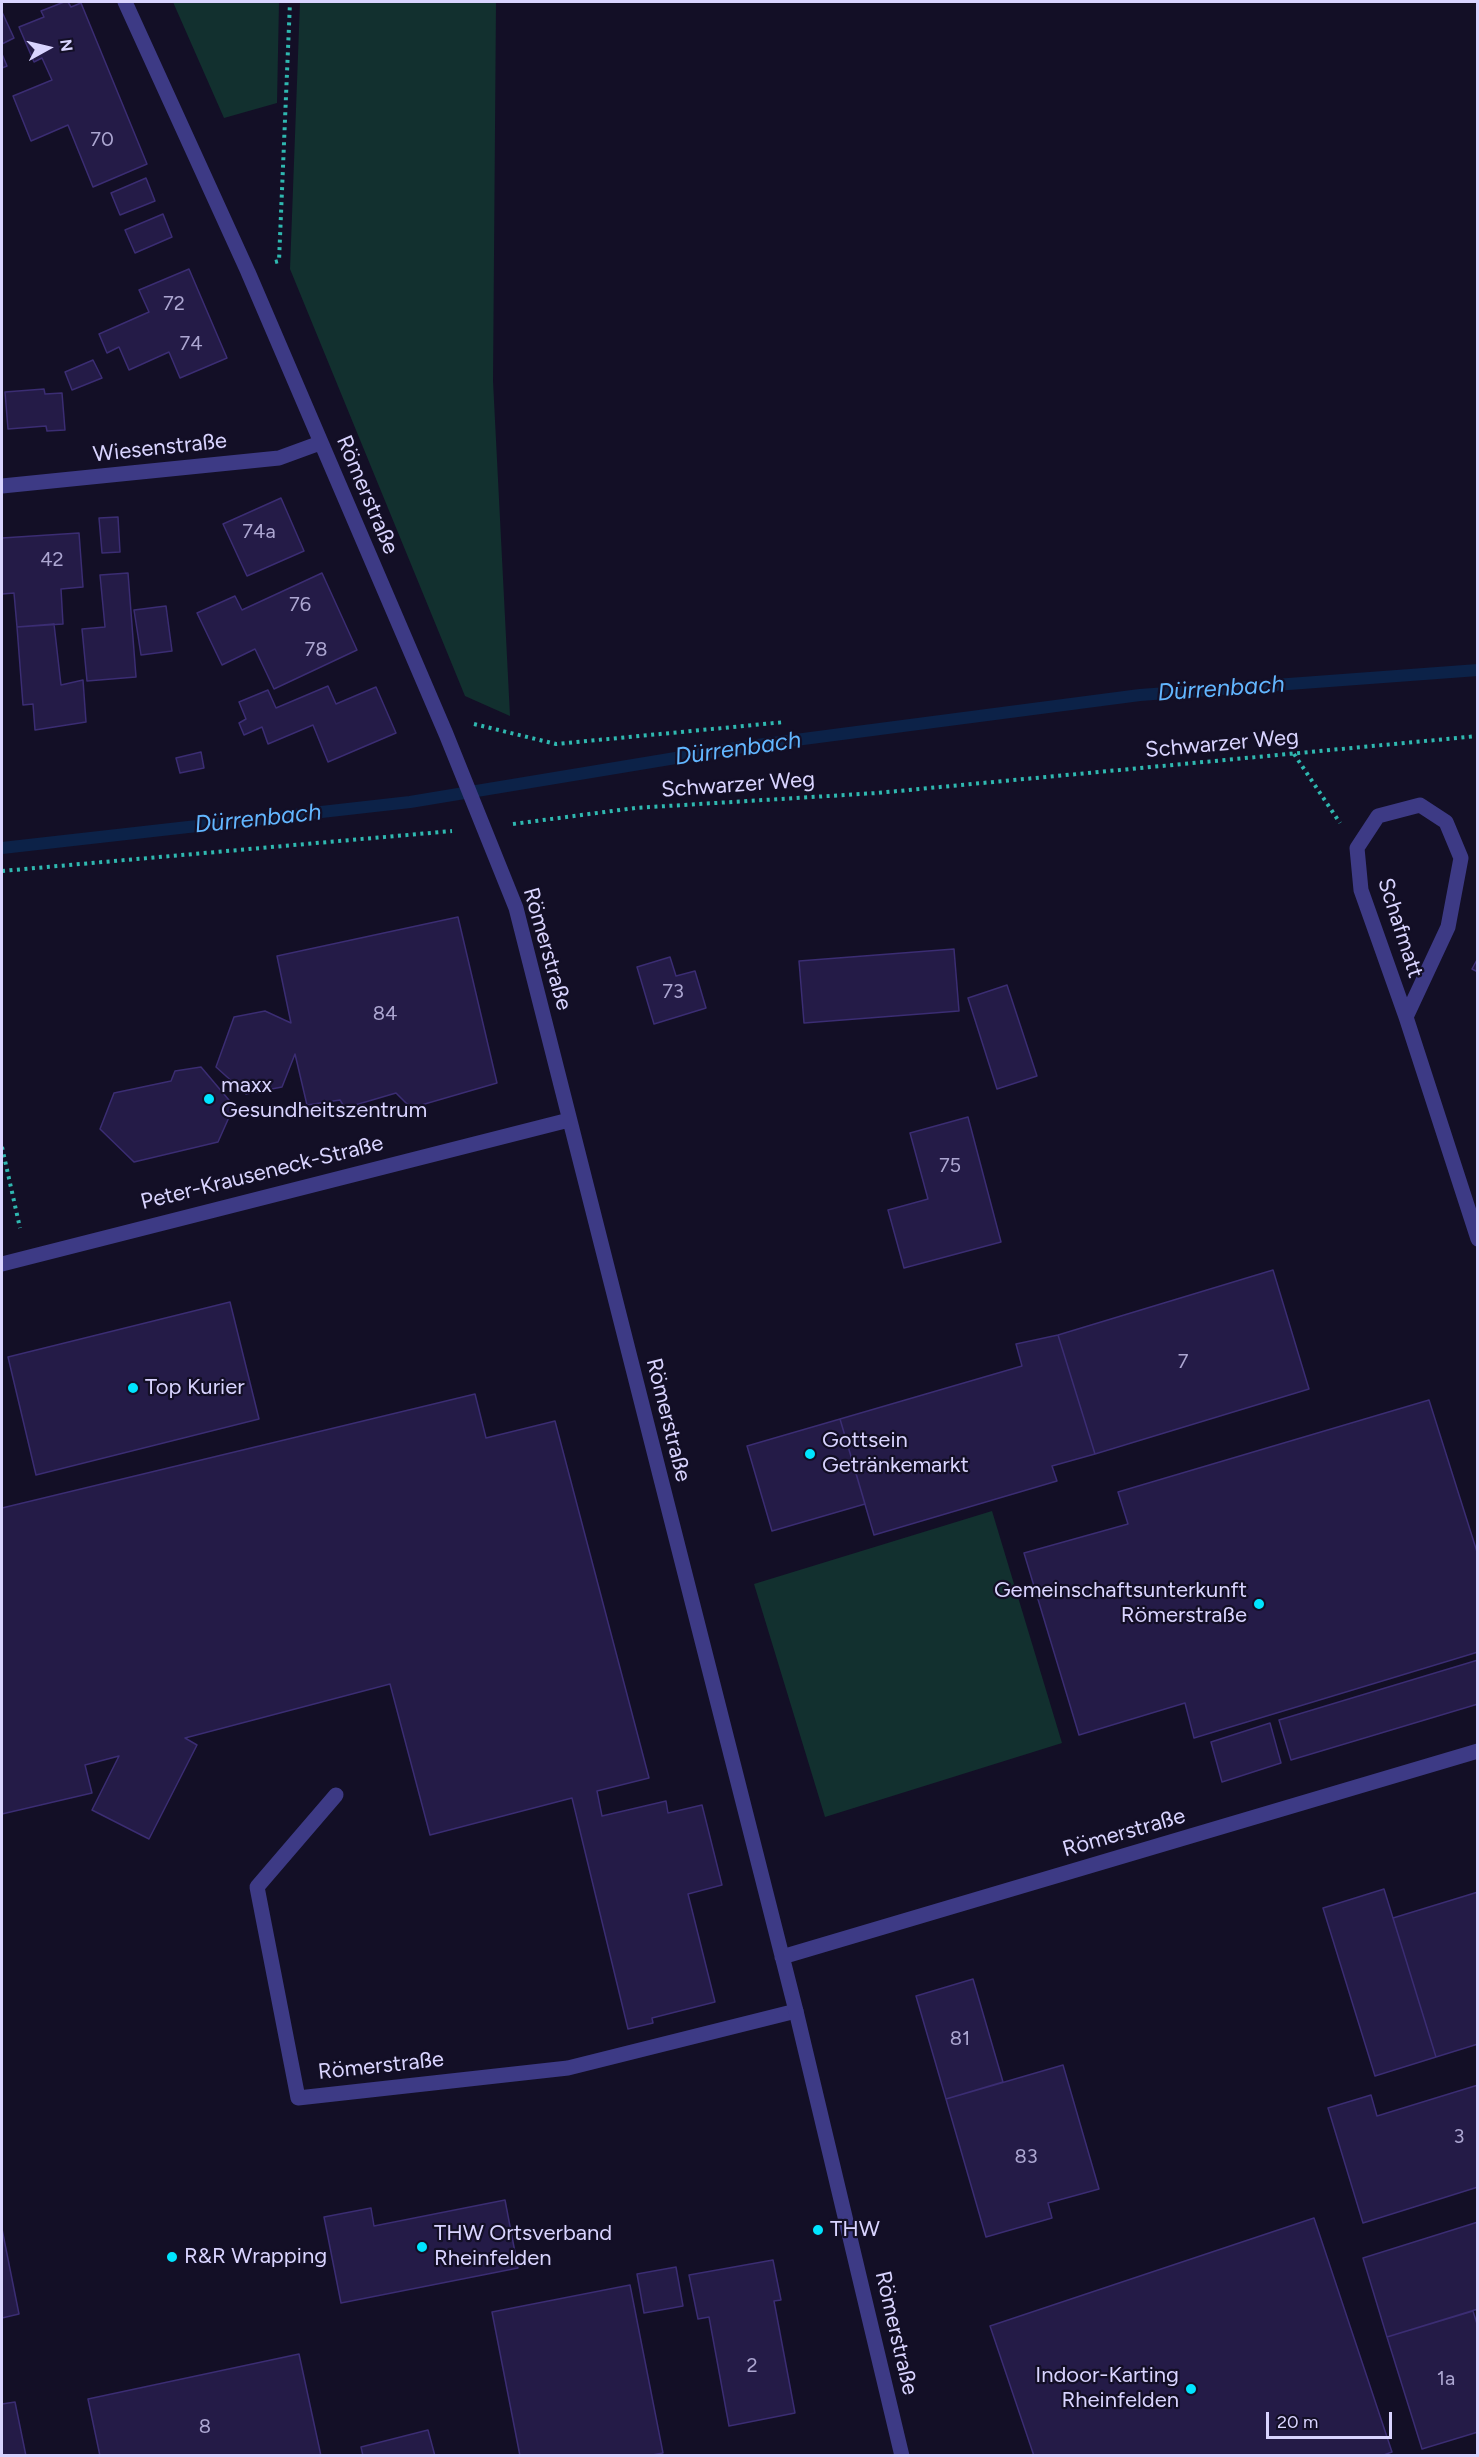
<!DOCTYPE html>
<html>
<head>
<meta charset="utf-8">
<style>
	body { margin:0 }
	#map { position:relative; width:1479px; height:2457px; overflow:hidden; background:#130f26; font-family:Figtree,sans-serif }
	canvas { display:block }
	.frame { position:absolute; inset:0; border:3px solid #d9d4ff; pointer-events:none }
	.north { position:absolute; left:18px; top:18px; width:60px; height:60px; -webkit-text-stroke:4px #130f26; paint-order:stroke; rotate:82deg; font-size:16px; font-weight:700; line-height:24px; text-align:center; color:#d9d4ff }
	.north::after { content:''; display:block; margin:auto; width:21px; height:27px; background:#d9d4ff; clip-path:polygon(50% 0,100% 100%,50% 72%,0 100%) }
	.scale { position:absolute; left:1266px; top:2412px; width:126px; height:27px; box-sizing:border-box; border:3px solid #d9d4ff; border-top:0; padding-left:8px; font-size:18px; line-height:21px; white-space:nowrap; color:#d9d4ff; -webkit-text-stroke:4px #130f26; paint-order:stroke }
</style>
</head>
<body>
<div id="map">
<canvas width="1479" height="2457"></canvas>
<div class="frame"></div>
<div class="north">N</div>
<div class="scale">20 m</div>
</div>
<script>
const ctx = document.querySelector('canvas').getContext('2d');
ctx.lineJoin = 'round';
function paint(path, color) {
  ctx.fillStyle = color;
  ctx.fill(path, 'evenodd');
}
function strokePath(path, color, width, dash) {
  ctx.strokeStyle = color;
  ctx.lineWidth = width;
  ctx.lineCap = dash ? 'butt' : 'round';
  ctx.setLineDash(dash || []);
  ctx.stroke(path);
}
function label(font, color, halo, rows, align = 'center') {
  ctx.font = font + ' Figtree,sans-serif';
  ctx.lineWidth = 4.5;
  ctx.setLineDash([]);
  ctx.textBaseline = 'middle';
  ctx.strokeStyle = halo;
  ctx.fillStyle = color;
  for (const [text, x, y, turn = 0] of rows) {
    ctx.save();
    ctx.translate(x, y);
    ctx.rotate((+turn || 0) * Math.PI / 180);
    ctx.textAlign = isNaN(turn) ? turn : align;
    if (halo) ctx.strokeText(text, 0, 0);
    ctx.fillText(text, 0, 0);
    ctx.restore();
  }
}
const green = new Path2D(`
	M173 2H279L277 103 224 118Z
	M300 2H496L493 381 510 716 465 696 290 269Z
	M992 1511 1062 1743 825 1817 754 1584Z`);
const stream = new Path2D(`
	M2 848 410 802 742 747 1140 695 1478 670`);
const building = new Path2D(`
	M64 2H68L71 7 81 3 147 164 93 187 68 125 31 141 13 96 52 80 42 58 34 62 19 27 44 17 41 11Z
	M2 12 14 38 2 44Z
	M2 54 7 66 2 68Z
	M146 178 155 201 120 215 111 193Z
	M163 214 172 237 135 253 125 230Z
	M189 269 227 358 180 378 169 352 129 370 119 347 107 353 99 334 149 312 139 290Z
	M93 360 102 378 72 390 65 372Z
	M44 389 45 394 62 393 65 430 47 431 46 426 8 429 5 392Z
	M281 498 304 551 247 576 223 524Z
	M118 517 120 552 102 553 99 518Z
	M79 533 83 587 61 589 63 624 17 627 14 593 2 594V538Z
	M128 573 136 677 87 681 82 629 105 627 100 575Z
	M322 573 357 650 274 689 255 649 222 665 197 613 235 596 242 610Z
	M166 606 172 651 141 655 134 610Z
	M54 624 61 685 83 680 86 722 35 730 33 704 23 705 17 627Z
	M328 686 336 704 376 687 396 733 328 762 313 725 268 744 262 727 244 735 239 723 246 719 239 702 268 690 276 708Z
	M201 752 204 768 180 773 176 758Z
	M458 917 497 1083 411 1108 396 1093 345 1108 340 1100 307 1105 295 1054 282 1087 246 1094 216 1067 234 1017 265 1011 291 1023 277 956Z
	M954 949 959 1011 804 1023 799 961Z
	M670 957 676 976 695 971 706 1008 654 1024 637 967Z
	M1478 958V972L1472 969Z
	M1007 985 1037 1076 997 1089 968 998Z
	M201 1067 234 1106 218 1142 134 1162 100 1129 114 1093 171 1081 175 1071Z
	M968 1117 1001 1242 904 1268 888 1210 928 1199 910 1133Z
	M1273 1270 1309 1389 1095 1454 1058 1335Z
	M230 1302 259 1419 36 1475 8 1357Z
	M1058 1335 1095 1454 1052 1466 1057 1481 874 1535 840 1419 1022 1366 1016 1344Z
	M475 1394 486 1438 555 1421 649 1778 597 1791 602 1816 666 1801 668 1813 702 1805 722 1885 688 1894 715 2002 652 2018 653 2023 628 2029 572 1798 430 1835 390 1684 185 1738 197 1745 149 1839 92 1810 119 1756 85 1765 92 1793 2 1814V1508Z
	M1429 1400 1478 1555V1652L1194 1738 1185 1703 1079 1735 1024 1553 1128 1524 1118 1492Z
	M840 1419 865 1504 772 1531 747 1446Z
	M1478 1660V1704L1291 1760 1279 1720Z
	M1270 1723 1281 1763 1222 1782 1211 1742Z
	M1384 1889 1436 2057 1375 2076 1323 1908Z
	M1478 1892V2044L1436 2057 1393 1918Z
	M973 1979 1003 2082 946 2099 916 1996Z
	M1063 2065 1099 2189 1048 2203 1052 2218 986 2237 946 2099Z
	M1478 2085V2187L1363 2223 1328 2108 1371 2095 1377 2116Z
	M505 2200 518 2268 341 2303 324 2217 371 2208 374 2226Z
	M1314 2218 1392 2452 1381 2456H1034L990 2326Z
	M1478 2222V2309L1387 2337 1363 2258Z
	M2 2229 19 2314 2 2318Z
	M773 2260 781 2300 774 2301 795 2413 729 2426 709 2317 698 2319 689 2275Z
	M676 2267 683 2306 644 2313 637 2274Z
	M630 2285 663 2453 647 2456H520L492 2312Z
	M1473 2311 1478 2327V2432L1422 2449 1387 2337Z
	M299 2354 321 2456H100L88 2399Z
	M15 2402 26 2456H2V2404Z
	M428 2430 435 2456H363L361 2447Z`);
const path = new Path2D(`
	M275 262 279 261 290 2
	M474 724 556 744 785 722
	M1294 754 1340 823
	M513 824 635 808 877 793 1478 736
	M2 871 452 831
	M2 1147 20 1228`);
const lane = new Path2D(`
	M336 1795 257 1887 298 2098 568 2068 796 2011`);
const street = new Path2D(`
	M125 2 248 272 446 734 516 908 796 2011 902 2456
	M2 486 279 458 320 443
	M1406 1017 1448 927 1461 858 1446 822 1420 805 1378 816 1357 848 1361 890 1406 1017 1478 1239
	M2 1264 569 1120
	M782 1957 1478 1751`);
const markers = [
	[209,1099,6,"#00e5ff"],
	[133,1388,6,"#00e5ff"],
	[810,1454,6,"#00e5ff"],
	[1259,1604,6,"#00e5ff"],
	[818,2230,6,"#00e5ff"],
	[422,2247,6,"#00e5ff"],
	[172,2257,6,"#00e5ff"],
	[1191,2389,6,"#00e5ff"]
];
const numberNames = [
	["70",102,140],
	["72",174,304],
	["74",191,344],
	["74a",259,532],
	["42",52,560],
	["76",300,605],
	["78",316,650],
	["73",673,992],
	["84",385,1014],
	["75",950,1166],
	["7",1183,1362],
	["81",960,2039],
	["3",1459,2137],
	["83",1026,2157],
	["2",752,2366],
	["1a",1446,2379],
	["8",205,2427]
];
const streetNames = [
	["Wiesenstraße",160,448,-6],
	["Römerstraße",367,495,67],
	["Schwarzer Weg",1222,744,-5],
	["Schwarzer Weg",738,785,-4],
	["Schafmatt",1400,928,72],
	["Römerstraße",547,949,74],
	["Peter-Krauseneck-Straße",262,1173,-14],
	["Römerstraße",668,1420,76],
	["Römerstraße",1124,1833,-16],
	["Römerstraße",381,2066,-6],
	["Römerstraße",896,2333,77]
];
const poiNames = [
	["maxx",221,1086],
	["Gesundheitszentrum",221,1111],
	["Top Kurier",145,1388],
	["Gottsein",822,1441],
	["Getränkemarkt",822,1466],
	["Gemeinschaftsunterkunft",1247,1591,"right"],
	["Römerstraße",1247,1616,"right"],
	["THW",830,2230],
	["THW Ortsverband",434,2234],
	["Rheinfelden",434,2259],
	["R&R Wrapping",184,2257],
	["Indoor-Karting",1179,2376,"right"],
	["Rheinfelden",1179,2401,"right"]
];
const waterNames = [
	["Dürrenbach",1221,689,-4],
	["Dürrenbach",738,749,-8],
	["Dürrenbach",258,819,-6]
];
paint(green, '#12302f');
strokePath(stream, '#0c2248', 12);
paint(building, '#241b47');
strokePath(building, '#3b2d73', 1.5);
strokePath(path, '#2fb8b0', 4, [3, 4.5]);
strokePath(lane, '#3d3a85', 15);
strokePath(street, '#3d3a85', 15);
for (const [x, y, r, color] of markers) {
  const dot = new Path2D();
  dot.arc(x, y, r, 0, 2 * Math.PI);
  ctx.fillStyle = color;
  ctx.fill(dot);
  strokePath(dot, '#130f26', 2);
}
label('20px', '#aca6d1', null, numberNames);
label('22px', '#d9d4ff', '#130f26', streetNames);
label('22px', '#d9d4ff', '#130f26', poiNames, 'left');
label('italic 24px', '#62b6ff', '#130f26', waterNames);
</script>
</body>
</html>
